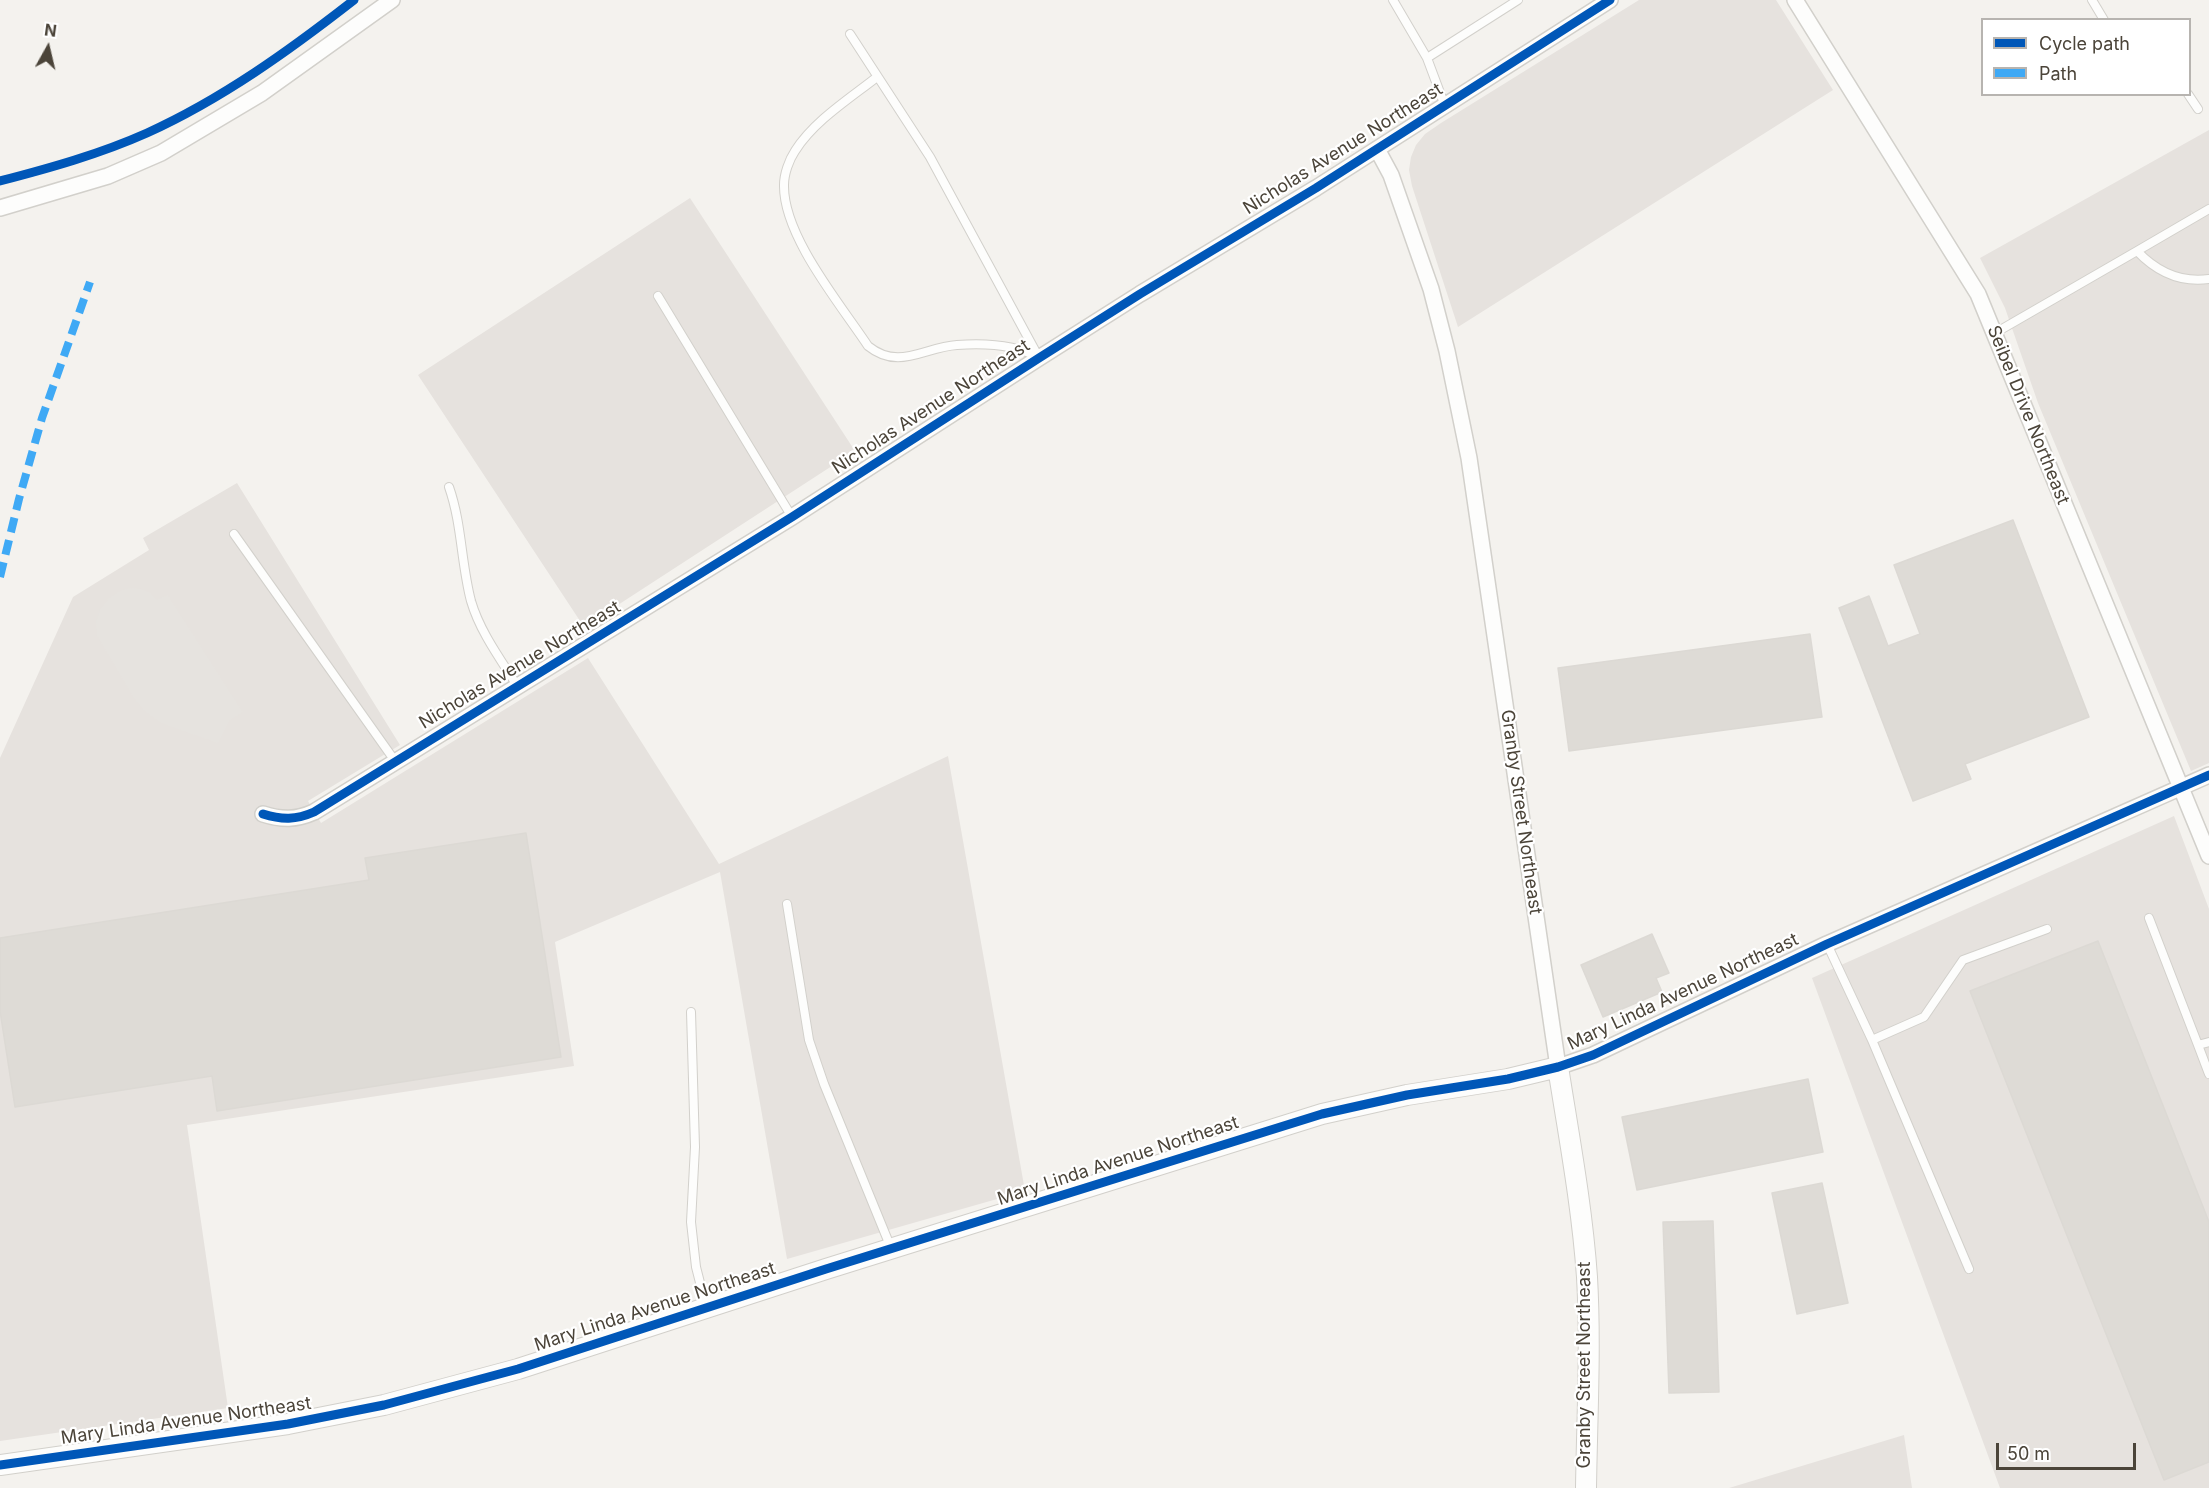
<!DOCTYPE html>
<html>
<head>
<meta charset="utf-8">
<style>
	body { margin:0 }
	#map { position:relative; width:2209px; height:1488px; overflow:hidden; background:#f4f2ee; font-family:Inter,sans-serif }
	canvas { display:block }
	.legend { position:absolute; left:1981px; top:18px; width:210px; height:78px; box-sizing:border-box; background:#fff; border:2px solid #b7b4b0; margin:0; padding:8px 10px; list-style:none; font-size:18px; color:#4b4439 }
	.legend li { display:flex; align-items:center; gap:12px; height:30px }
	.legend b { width:30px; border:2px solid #b7b4b0 }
	.north { position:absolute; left:18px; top:18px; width:60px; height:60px; -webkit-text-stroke:4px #fff; paint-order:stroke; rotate:8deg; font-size:16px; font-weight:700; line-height:24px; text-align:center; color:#4b4439 }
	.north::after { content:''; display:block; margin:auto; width:21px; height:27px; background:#4b4439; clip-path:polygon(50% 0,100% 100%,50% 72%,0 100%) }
	.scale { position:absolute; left:1996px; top:1443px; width:140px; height:27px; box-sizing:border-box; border:3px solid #4b4439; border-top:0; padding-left:8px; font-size:18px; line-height:21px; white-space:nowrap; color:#4b4439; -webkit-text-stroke:4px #fff; paint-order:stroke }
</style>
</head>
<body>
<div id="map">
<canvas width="2209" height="1488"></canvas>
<ul class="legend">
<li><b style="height:8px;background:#0057b8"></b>Cycle path</li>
<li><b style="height:8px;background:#3fa9f5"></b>Path</li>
</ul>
<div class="north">N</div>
<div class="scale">50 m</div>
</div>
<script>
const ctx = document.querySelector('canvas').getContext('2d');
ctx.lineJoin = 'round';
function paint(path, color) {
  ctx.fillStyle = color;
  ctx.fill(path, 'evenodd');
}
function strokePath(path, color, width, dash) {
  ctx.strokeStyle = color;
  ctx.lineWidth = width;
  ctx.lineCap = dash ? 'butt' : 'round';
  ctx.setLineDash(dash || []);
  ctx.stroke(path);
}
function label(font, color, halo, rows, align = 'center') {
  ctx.font = font + ' Inter,sans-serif';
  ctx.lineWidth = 4.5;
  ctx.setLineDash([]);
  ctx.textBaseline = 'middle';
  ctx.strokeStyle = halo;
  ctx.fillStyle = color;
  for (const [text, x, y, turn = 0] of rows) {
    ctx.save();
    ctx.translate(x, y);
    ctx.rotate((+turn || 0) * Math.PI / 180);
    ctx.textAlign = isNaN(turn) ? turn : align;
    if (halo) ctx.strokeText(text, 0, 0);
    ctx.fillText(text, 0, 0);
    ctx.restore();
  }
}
const industrial = new Path2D(`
	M1639 0H1776L1833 90 1458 327 1412 186 1409 170 1411 157 1416 145 1425 134 1441 123Z
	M2209 130V763L2191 771 2038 403 2005 308 1980 258Z
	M690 198 855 451 584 627 418 375Z
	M237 483 400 745 308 801 321 823 588 658 719 864 948 756 1025 1191 787 1259 720 872 555 942 574 1066 187 1125 228 1408 0 1441V758L73 597 149 550 143 538Z
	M2174 816 2209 909V1488H2000L1812 978Z
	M1904 1435 1912 1488H1729Z`);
const parking = new Path2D(`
	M130 588 141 589 151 593 157 600 168 595 243 712 229 721 218 743 172 727 158 721 143 710 133 697 97 636 96 622 100 609 109 598 120 591Z`);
const building = new Path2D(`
	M2013 520 2089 717 1965 764 1971 779 1913 801 1839 608 1869 596 1888 646 1920 634 1894 565Z
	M1810 634 1822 717 1569 751 1558 668Z
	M526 833 561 1057 217 1111 212 1076 15 1107 0 1011V938L369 880 365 858Z
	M1652 934 1669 973 1656 978 1662 992 1603 1017 1581 965Z
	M2098 941 2209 1222V1462L2164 1480 1970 991Z
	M1808 1079 1823 1152 1637 1190 1622 1117Z
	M1822 1183 1848 1303 1797 1314 1772 1193Z
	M1713 1221 1719 1392 1669 1393 1663 1222Z`);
const service = new Path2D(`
	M1393 0 1427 58
	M2092 0 2104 20
	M850 34 930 157 1038 356
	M877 77C849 99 814 121 795 151 789 160 784 174 784 185 783 236 841 305 868 346 899 371 924 347 957 345 984 343 1015 344 1039 358
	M2188 94 2198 109
	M1445 106 1427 58 1518 0
	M2209 209 2137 251C2156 271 2180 283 2209 279
	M658 296 792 517
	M1995 333 2137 251
	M449 487C462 524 461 563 471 601 480 632 501 660 518 687
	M234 534 395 761
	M787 904 809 1040 824 1084 891 1248
	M2149 918 2198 1045 2209 1042
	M1827 944 1872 1040 1969 1269
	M691 1012 695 1147 691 1222 696 1267 706 1306
	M1872 1040 1924 1017 1963 960 2047 929
	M2198 1045 2209 1074`);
const minor = new Path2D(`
	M1795 0 1978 294 2209 856
	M1377 149 1391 175 1431 289 1447 351 1469 458 1558 1067 1593 1055 1827 944 2209 775
	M0 208 108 176 161 153 262 93 392 0
	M263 814C282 820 296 820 314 812L792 517 1039 358 1140 294 1316 188 1610 0`);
const tertiary = new Path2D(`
	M0 1465 288 1424 384 1405 518 1369 826 1269 1322 1114 1407 1095 1508 1079 1558 1067C1569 1137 1582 1206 1587 1277 1591 1347 1587 1418 1586 1488`);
const quiet = new Path2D(`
	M0 577 19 499 42 418 90 282`);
const cycleway = new Path2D(`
	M0 181C50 168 100 154 147 133 222 99 290 50 354 0
	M263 814C282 820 296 820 314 812L792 517 1039 358 1140 294 1316 188 1610 0
	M0 1465 288 1424 384 1405 518 1369 826 1269 1322 1114 1407 1095 1508 1079 1558 1067 1593 1055 1827 944 2209 775`);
const streetNames = [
	["Nicholas Avenue Northeast",1343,149,-32],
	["Nicholas Avenue Northeast",931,407,-33],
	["Seibel Drive Northeast",2028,415,68],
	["Nicholas Avenue Northeast",520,665,-31],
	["Granby Street Northeast",1521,812,82],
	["Mary Linda Avenue Northeast",1683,992,-25],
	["Mary Linda Avenue Northeast",1118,1161,-18],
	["Mary Linda Avenue Northeast",655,1307,-18],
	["Granby Street Northeast",1585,1365,-90],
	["Mary Linda Avenue Northeast",186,1421,-8]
];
paint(industrial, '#e6e2de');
paint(parking, '#e6e3df');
paint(building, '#dedbd6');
strokePath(building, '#dcd9d4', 1.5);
strokePath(service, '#d2d0cb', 10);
strokePath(minor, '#d2d0cb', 18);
strokePath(tertiary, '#d2d0cb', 22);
strokePath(service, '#fdfdfc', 8);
strokePath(minor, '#fdfdfc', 15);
strokePath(tertiary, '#fdfdfc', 20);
strokePath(quiet, '#3fa9f5', 8, [15, 8]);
strokePath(cycleway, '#0057b8', 9);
label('18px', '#4b4439', '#fff', streetNames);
</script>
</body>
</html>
